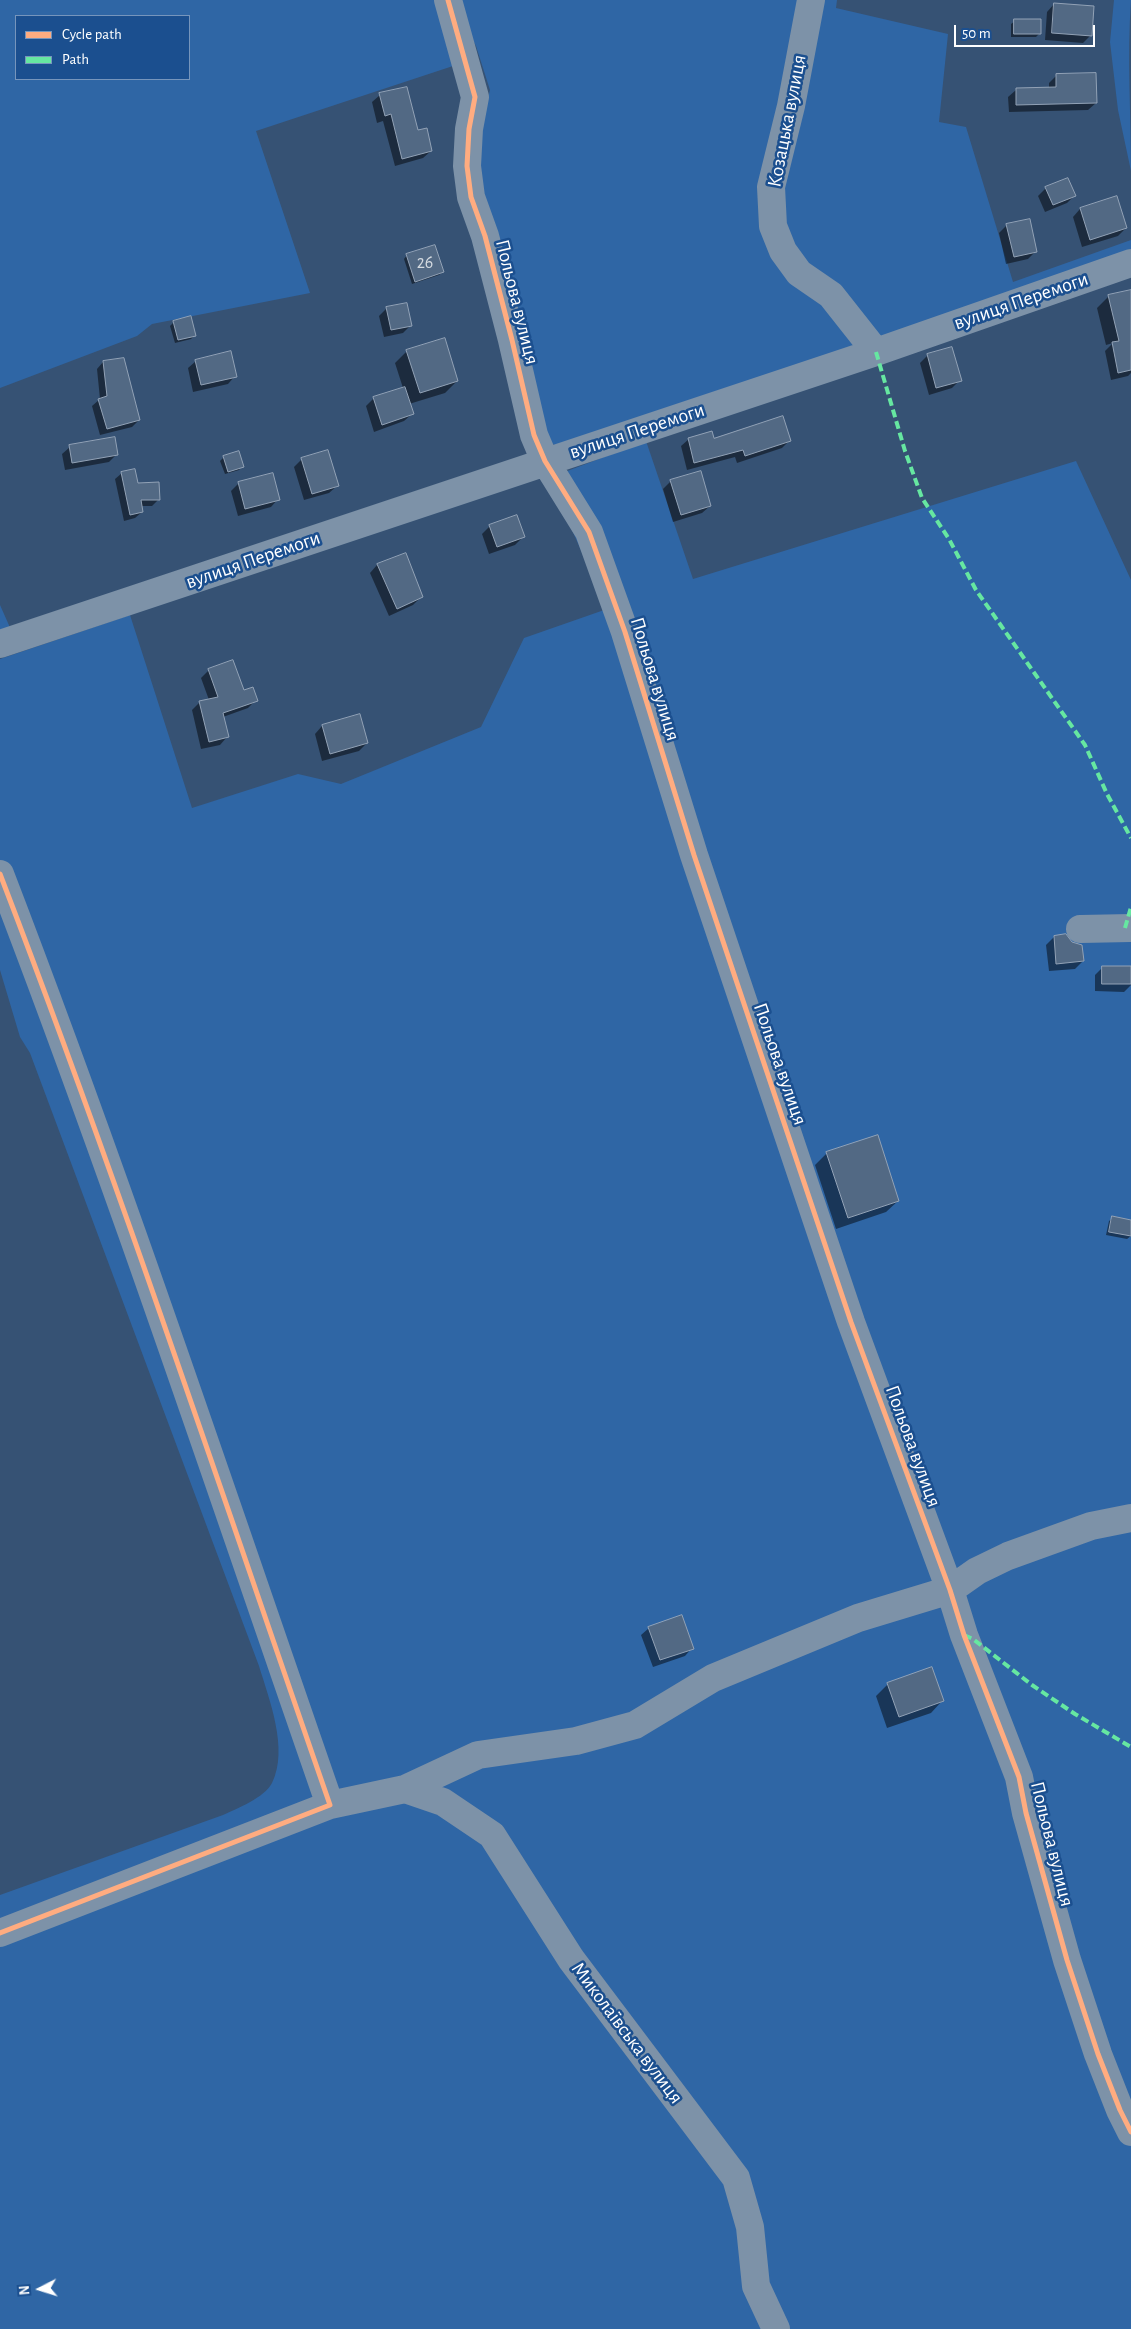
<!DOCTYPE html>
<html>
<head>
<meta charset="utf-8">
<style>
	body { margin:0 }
	#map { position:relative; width:1131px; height:2329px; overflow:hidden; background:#365274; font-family:"Alegreya Sans",sans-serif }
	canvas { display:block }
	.legend { position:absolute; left:15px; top:15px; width:175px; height:65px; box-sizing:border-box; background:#1b4f8f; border:1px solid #7695bc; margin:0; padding:6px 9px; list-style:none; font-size:15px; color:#fff }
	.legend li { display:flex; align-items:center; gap:10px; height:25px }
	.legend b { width:25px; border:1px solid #7695bc }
	.north { position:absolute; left:15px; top:2264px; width:50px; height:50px; -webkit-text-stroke:4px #1b4f8f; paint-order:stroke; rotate:265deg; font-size:14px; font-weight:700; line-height:20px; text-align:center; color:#fff }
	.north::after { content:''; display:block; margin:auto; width:18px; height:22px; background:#fff; clip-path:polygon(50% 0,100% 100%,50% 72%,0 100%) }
	.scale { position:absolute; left:954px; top:25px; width:141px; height:22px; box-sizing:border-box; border:2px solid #fff; border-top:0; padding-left:6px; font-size:15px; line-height:18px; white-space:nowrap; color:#fff; -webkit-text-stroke:4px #1b4f8f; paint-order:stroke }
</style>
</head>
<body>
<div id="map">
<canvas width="1131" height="2329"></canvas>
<ul class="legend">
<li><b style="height:6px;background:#ffac80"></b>Cycle path</li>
<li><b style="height:6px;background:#66e7a1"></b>Path</li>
</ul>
<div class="north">N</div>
<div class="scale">50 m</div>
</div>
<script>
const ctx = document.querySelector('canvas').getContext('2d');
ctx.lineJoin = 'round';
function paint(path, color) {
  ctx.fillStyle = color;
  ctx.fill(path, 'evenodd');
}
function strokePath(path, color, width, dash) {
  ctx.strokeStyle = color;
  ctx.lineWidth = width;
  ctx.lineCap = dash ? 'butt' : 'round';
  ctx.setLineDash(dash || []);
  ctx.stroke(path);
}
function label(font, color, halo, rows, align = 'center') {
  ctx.font = font + ' "Alegreya Sans",sans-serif';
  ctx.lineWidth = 5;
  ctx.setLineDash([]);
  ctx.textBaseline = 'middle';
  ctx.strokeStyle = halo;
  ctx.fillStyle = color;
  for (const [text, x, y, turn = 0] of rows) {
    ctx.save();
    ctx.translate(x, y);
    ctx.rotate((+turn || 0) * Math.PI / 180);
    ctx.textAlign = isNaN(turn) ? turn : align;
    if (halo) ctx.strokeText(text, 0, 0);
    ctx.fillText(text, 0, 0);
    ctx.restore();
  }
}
const green = new Path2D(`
	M0 0H443L456 65 256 131 310 293 152 324 137 336 0 388ZM16 16H189V79H16Z
	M458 0H837L836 8 948 34 939 122 966 127 1013 282 1131 240V249L1000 296 557 446 542 439 471 169 490 90 476 46 460 17Z
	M1114 0H1131C1127 57 1131 113 1131 171L1118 110 1110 42Z
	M646 441 693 579 1076 461 1131 580V2329H0V1895L223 1815C238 1808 264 1798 272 1783 289 1749 269 1699 259 1666L30 1053 20 1037 0 970V659L130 615 192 808 298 774 341 784 481 727 524 638 607 609 549 478Z
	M0 605 12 632 0 635Z`);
const shadow = new Path2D(`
	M1054 4 1091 35 1083 43 1045 40 1047 12Z
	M1015 21 1040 33 1036 37H1011V24Z
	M1057 75 1096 103 1088 110 1009 112 1008 97 1016 90 1049 89V83Z
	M380 95 417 132 431 151 423 158 395 166 383 121 377 123 372 102Z
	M1046 188 1074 196 1067 203 1045 212 1038 196Z
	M1116 197 1126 228 1118 236 1082 247 1073 217 1080 209Z
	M1007 225 1036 251 1028 259 1006 264 999 233Z
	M407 255 443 272 439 275 412 284 404 259Z
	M1131 291V373L1128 376 1111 380 1105 351 1113 343 1106 345 1097 308 1109 296Z
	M387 308 411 325 403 333 384 337 379 316Z
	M174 322 195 335 191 339 175 343 170 326Z
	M407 351 457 381 445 393 409 404 412 414 404 421 374 432 366 406 374 398 403 388 395 363Z
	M928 355 960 380 952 388 929 395 920 363Z
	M196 361 235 376 228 384 193 392 188 368Z
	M103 362 139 420 132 427 100 435 92 406 100 399 97 369Z
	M689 439 713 440H790L782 448 737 463 735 457 687 470 681 446Z
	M70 447 117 454 109 462 65 470 62 454Z
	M224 457 242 466 239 470 225 474 220 461Z
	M302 459 337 486 329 493 304 500 294 467Z
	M122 473 158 500 152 506H141L142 512 135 518 124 521 115 479Z
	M671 481 710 506 702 513 673 522 663 489Z
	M239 483 278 499 271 507 238 516 231 491Z
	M490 526 523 537 515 545 489 554 482 534Z
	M405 555 421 597 413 605 389 616 370 573 377 565Z
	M209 670 256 700 248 708 223 717 227 737 220 745 201 749 192 710 200 702 209 700 201 678Z
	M322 726 367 743 359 751 322 761 315 734Z
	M1054 937 1083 961 1075 969 1049 971 1046 945Z
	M1103 967H1131V985L1124 992 1095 991V975Z
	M827 1153 898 1201 886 1212 836 1229 815 1165Z
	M1113 1218 1131 1222V1236L1127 1239 1106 1235 1109 1221Z
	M649 1628 692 1648 685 1656 653 1667 641 1635Z
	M888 1684 942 1701 931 1713 887 1728 876 1696Z`);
const building = new Path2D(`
	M1054 3 1094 6 1092 36 1052 33Z
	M1014 19H1041V34H1014Z
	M1096 73 1097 103 1016 105V88L1056 87V74Z
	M407 87 418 130 427 128 432 151 402 159 391 114 385 116 379 93Z
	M1068 178 1076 196 1053 205 1045 187Z
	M1117 196 1127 228 1090 240 1080 208Z
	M1030 219 1037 252 1014 257 1006 224Z
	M435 245 444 272 415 282 406 254Z
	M1131 290V370L1118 373 1112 342 1119 341 1108 295Z
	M407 303 412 326 391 330 386 307Z
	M191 316 196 336 178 340 173 321Z
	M445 338 458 381 420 393 406 350Z
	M952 347 962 381 936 388 927 354Z
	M231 351 237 377 201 385 195 360Z
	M124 358 140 420 107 429 98 399 107 396 103 361Z
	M405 387 414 414 382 425 373 397Z
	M783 416 791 441 745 456 743 450 694 463 688 438 712 431 714 438Z
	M115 437 118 455 72 463 69 445Z
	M328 450 339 486 312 494 301 458Z
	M239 451 244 467 228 472 223 456Z
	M135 469 138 483 159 482 160 500H141L143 512 130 515 121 472Z
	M701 471 711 506 681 515 670 480Z
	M273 473 280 500 245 509 238 482Z
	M517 515 525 537 497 547 489 525Z
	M406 553 423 597 397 609 377 564Z
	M233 660 244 690 253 687 258 701 223 713 229 737 209 742 199 701 218 697 208 669Z
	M360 714 368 743 330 754 322 725Z
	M1066 934 1072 942 1082 945 1084 961 1056 964 1054 936Z
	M1102 966H1131V984H1102Z
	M878 1135 899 1201 848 1218 826 1152Z
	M1112 1216 1131 1220V1236L1109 1232Z
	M682 1615 694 1649 660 1660 648 1627Z
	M932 1667 944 1701 899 1717 887 1683Z`);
const minor = new Path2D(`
	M448 0 475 97 469 129 467 166 471 197 485 236 512 340 534 435 545 461 589 532 625 632 694 855 851 1322 950 1590 964 1635 1019 1777 1026 1813 1067 1960 1098 2054 1120 2110 1131 2132
	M811 0 791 106 771 187 773 226 783 251 799 273 831 295 876 352
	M0 644 876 352 1131 263
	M0 874C118 1181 222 1494 330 1805L0 1933
	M1080 929 1131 928
	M405 1789 443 1802 492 1835 571 1959 736 2178 750 2227 756 2286 776 2329
	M330 1805 405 1789 478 1755 576 1741 635 1725 713 1678 858 1618 950 1590 977 1571 1008 1556 1091 1526 1131 1518`);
const quiet = new Path2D(`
	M876 352 905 451 922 498 949 539 976 590 1085 745 1107 794 1131 838
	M1125 928 1131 907
	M964 1635 973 1639 1032 1685 1075 1714 1131 1747`);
const cycleway = new Path2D(`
	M448 0 475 97 469 129 467 166 471 197 485 236 512 340 534 435 545 461 589 532 625 632 694 855 851 1322 950 1590 964 1635 1019 1777 1026 1813 1067 1960 1098 2054 1120 2110 1131 2132
	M0 874C118 1181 222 1494 330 1805L0 1933`);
const numberNames = [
	["26",425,263]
];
const streetNames = [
	["Козацька вулиця",787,121,-79],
	["вулиця Перемоги",1021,301,-19],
	["Польова вулиця",517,302,76],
	["вулиця Перемоги",637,431,-18],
	["вулиця Перемоги",253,560,-19],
	["Польова вулиця",655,679,73],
	["Польова вулиця",780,1064,71],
	["Польова вулиця",913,1446,70],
	["Польова вулиця",1052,1844,76],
	["Миколаївська вулиця",627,2033,53]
];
paint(green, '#2f66a5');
paint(shadow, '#0007');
paint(building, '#526984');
strokePath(building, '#92a2b6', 1);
strokePath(minor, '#7d92a8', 28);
strokePath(quiet, '#66e7a1', 4, [8, 4]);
strokePath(cycleway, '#ffac80', 5);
label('18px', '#d4dae0', null, numberNames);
label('20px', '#fff', '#1b4f8f', streetNames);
</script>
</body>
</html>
